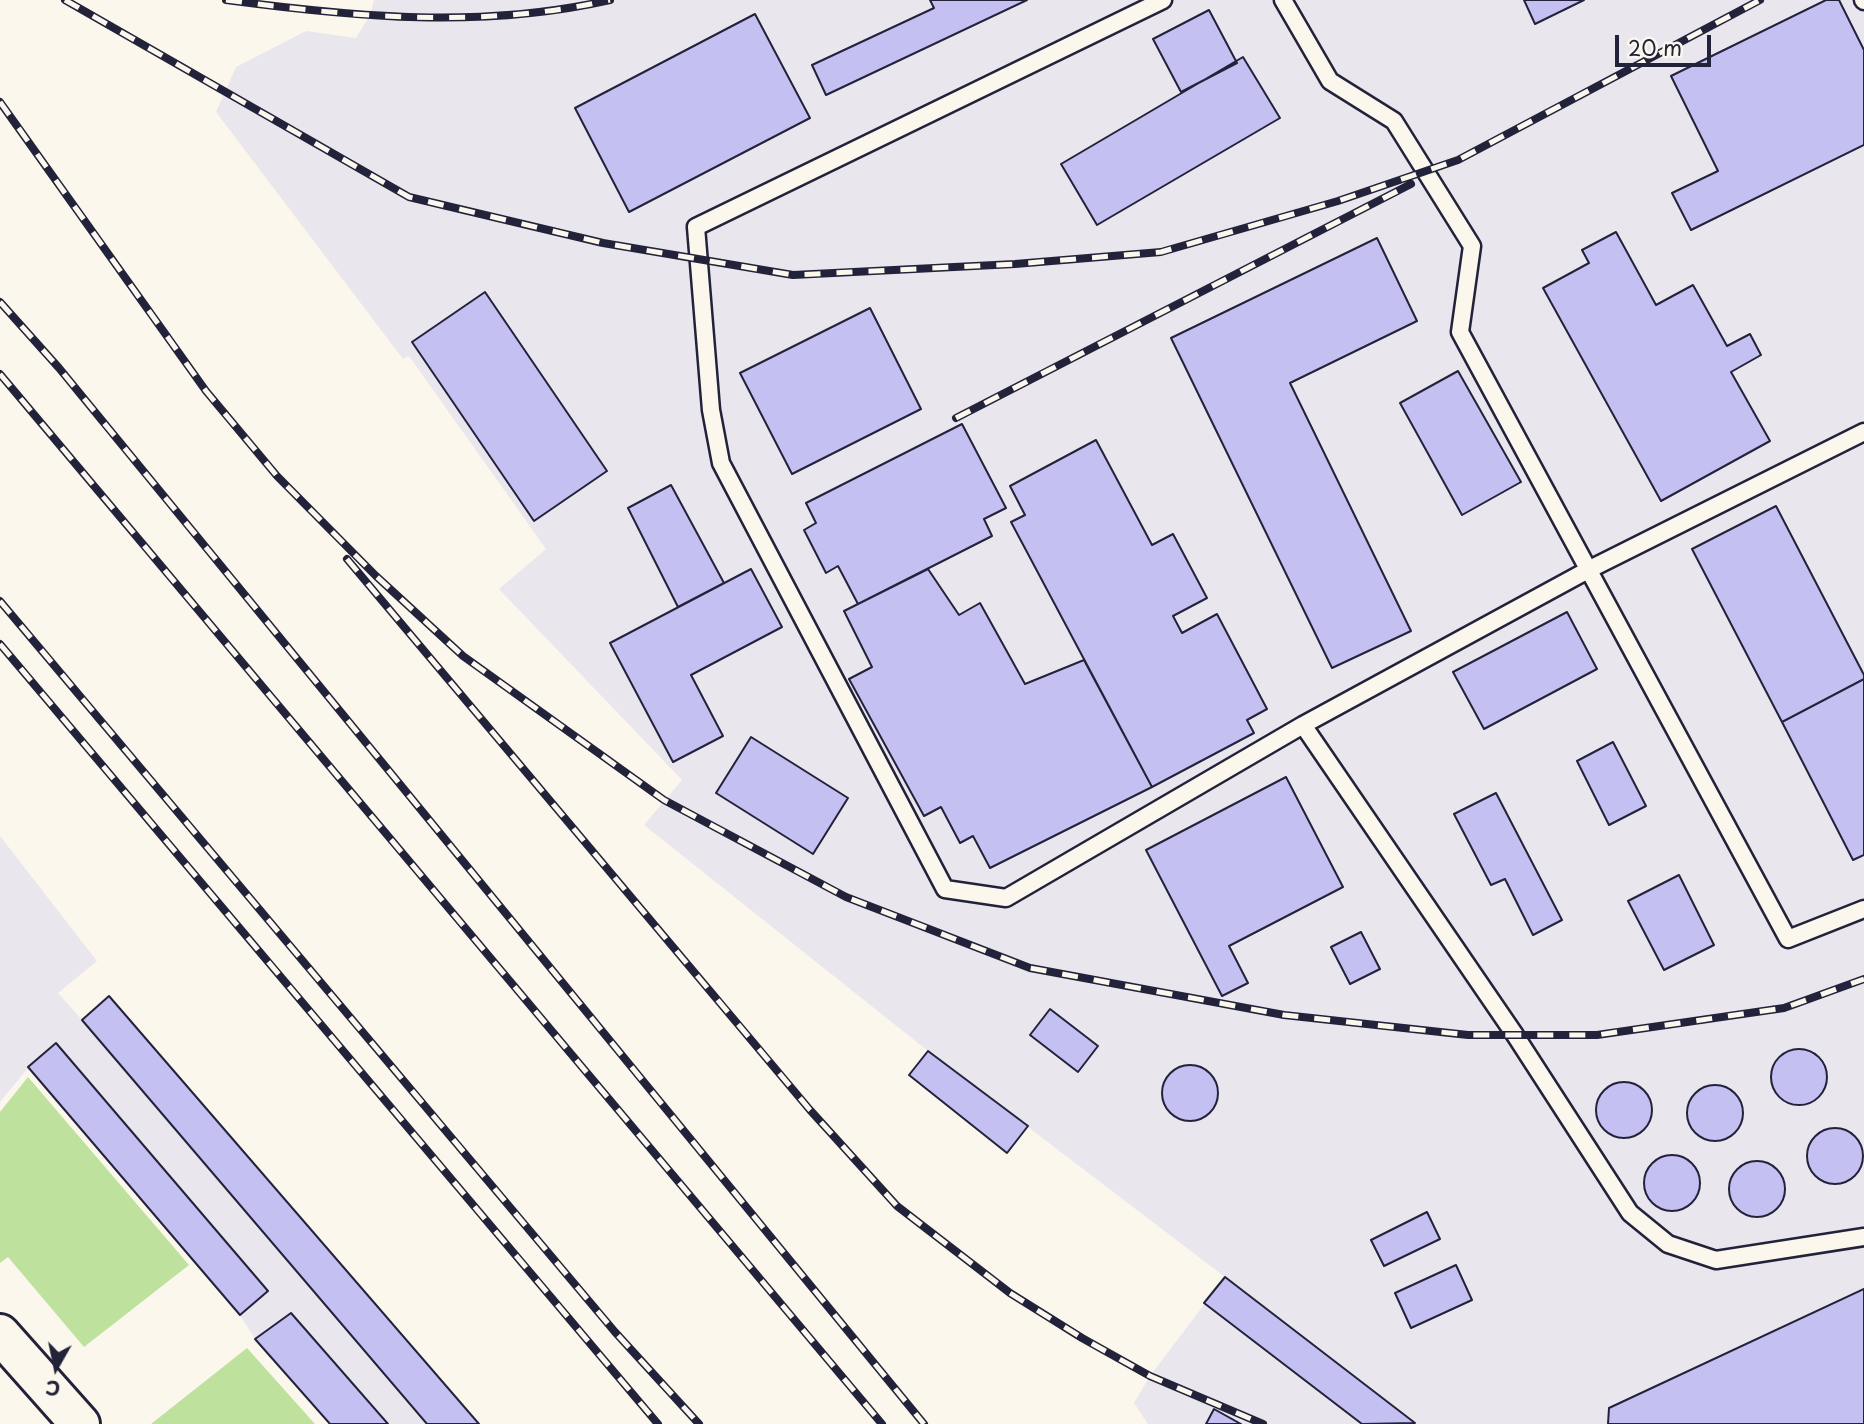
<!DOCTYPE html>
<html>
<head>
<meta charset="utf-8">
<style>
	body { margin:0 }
	#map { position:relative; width:1864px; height:1424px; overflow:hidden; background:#fbf7ec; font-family:"Playpen Sans",sans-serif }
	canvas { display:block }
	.north { position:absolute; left:21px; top:1333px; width:70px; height:70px; -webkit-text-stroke:5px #fbf7ec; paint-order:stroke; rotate:189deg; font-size:19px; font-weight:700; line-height:28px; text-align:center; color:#22223b }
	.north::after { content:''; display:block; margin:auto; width:24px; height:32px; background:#22223b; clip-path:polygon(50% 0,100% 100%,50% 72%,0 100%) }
	.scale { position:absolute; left:1615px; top:35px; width:96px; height:32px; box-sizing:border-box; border:4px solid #22223b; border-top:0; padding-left:9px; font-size:21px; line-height:24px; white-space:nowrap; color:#22223b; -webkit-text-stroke:5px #fbf7ec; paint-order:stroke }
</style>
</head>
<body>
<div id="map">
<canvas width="1864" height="1424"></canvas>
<div class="north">С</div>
<div class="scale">20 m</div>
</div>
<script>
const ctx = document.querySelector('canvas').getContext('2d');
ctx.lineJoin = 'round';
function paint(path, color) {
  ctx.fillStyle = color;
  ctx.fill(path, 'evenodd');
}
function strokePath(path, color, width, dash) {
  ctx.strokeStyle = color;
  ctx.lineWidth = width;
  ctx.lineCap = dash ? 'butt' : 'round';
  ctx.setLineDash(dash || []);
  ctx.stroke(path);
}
const built = new Path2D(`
	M374 0H1864V1424H1148L1134 1403 1150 1376 1225 1277 928 1051 644 825 682 780 499 589 546 549 409 356 403 359 216 112 236 67 306 31 356 38 370 15Z
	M0 836 97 961 58 993 82 1020 109 996 479 1424H330L255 1339 240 1315 29 1067 0 1102Z`);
const green = new Path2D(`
	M28 1077 189 1265 84 1347 8 1257 0 1263V1112Z
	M247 1348 315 1424H151Z`);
const building = new Path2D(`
	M930 0H1027L826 95 812 65 934 8Z
	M1524 0H1584L1535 24Z
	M1826 0H1839L1864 50V145L1691 230 1672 193 1718 171 1671 76Z
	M1209 10 1237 63 1181 92 1153 39Z
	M755 14 810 118 629 212 575 108Z
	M1243 57 1280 118 1097 225 1061 164Z
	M1616 232 1656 305 1693 285 1727 346 1750 334 1761 355 1731 372 1770 441 1661 501 1543 288 1589 263 1582 250Z
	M1377 238 1417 321 1290 383 1411 631 1332 668 1171 338Z
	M485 292 607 471 534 521 412 342Z
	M870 308 921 409 792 474 740 373Z
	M1458 371 1521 482 1462 515 1400 403Z
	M962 424 1006 508 984 519 992 536 858 604 838 566 826 573 804 530 816 523 806 503Z
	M1096 440 1152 545 1173 534 1207 598 1173 616 1182 633 1217 614 1267 709 1247 720 1254 733 1152 787 1011 522 1025 515 1010 486Z
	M671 485 724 583 678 607 628 508Z
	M1776 506 1864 675V679L1782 722 1692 549Z
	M751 569 782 627 691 675 723 736 673 762 610 643Z
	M928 569 959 615 980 603 1025 684 1084 660 1152 787 990 868 973 836 960 843 941 807 924 816 849 679 872 667 844 611Z
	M1567 612 1597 669 1484 729 1453 672Z
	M1864 679V855L1853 860 1782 722Z
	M751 737 848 798 813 854 716 793Z
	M1613 742 1646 806 1609 825 1577 761Z
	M1286 777 1343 887 1229 946 1248 983 1222 996 1146 850Z
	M1496 793 1562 920 1533 935 1505 879 1491 885 1454 814Z
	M1679 875 1714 945 1664 970 1628 901Z
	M1361 932 1380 969 1350 984 1331 947Z
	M109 996 479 1424H427L82 1020Z
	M1050 1009 1098 1046 1078 1072 1030 1035Z
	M56 1043 268 1291 240 1315 28 1067Z
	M1771 1077a28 28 0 1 1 56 0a28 28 0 1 1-56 0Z
	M928 1051 1028 1126 1007 1153 909 1075Z
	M1162 1093a28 28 0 1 1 56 0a28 28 0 1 1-56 0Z
	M1596 1110a28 28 0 1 1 56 0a28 28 0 1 1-56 0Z
	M1687 1113a28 28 0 1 1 56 0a28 28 0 1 1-56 0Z
	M1807 1156a28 28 0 1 1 56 0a28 28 0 1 1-56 0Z
	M1644 1183a28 28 0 1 1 56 0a28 28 0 1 1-56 0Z
	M1729 1189a28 28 0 1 1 56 0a28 28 0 1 1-56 0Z
	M1427 1212 1440 1239 1384 1266 1371 1240Z
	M1456 1265 1472 1300 1411 1328 1395 1293Z
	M1225 1277 1415 1423 1362 1424 1204 1303Z
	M1864 1289V1424H1608L1609 1408Z
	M291 1313 388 1424H330L255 1339Z
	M1214 1409 1241 1424H1206Z`);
const service = new Path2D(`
	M1163 0 696 227 711 410 721 463 945 889 1006 898 1303 725
	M1283 0 1330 81 1394 121 1472 246 1460 332 1788 939 1864 909
	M1863 0 1864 1
	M1864 432 1588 570 1303 725 1515 1035 1630 1213 1668 1244 1716 1260 1864 1237`);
const tertiary = new Path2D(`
	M0 1334 80 1424`);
const rail = new Path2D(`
	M65 0 409 197 603 243 793 275 1015 264 1161 252 1338 201 1458 160 1760 0
	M226 0C356 17 481 29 610 0
	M0 102 206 391 277 476 376 576 463 656 664 800 846 897 1030 968 1284 1015 1468 1035H1597L1784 1008 1864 979
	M0 302 59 368 924 1424
	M0 374 882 1424
	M956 418 1411 184
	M347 559 810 1110 897 1206 1010 1293 1082 1338 1150 1376 1263 1424
	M0 601 615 1332 699 1424
	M0 644 658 1424`);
paint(built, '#eae6ee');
paint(green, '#bee29d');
paint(building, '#c4c0f2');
strokePath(building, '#22223b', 2);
strokePath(service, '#22223b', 21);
strokePath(tertiary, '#22223b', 44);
strokePath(service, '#fbf7ec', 16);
strokePath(tertiary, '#fbf7ec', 38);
strokePath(rail, '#22223b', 8);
strokePath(rail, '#fbf7ec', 5, [16]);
</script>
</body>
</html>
